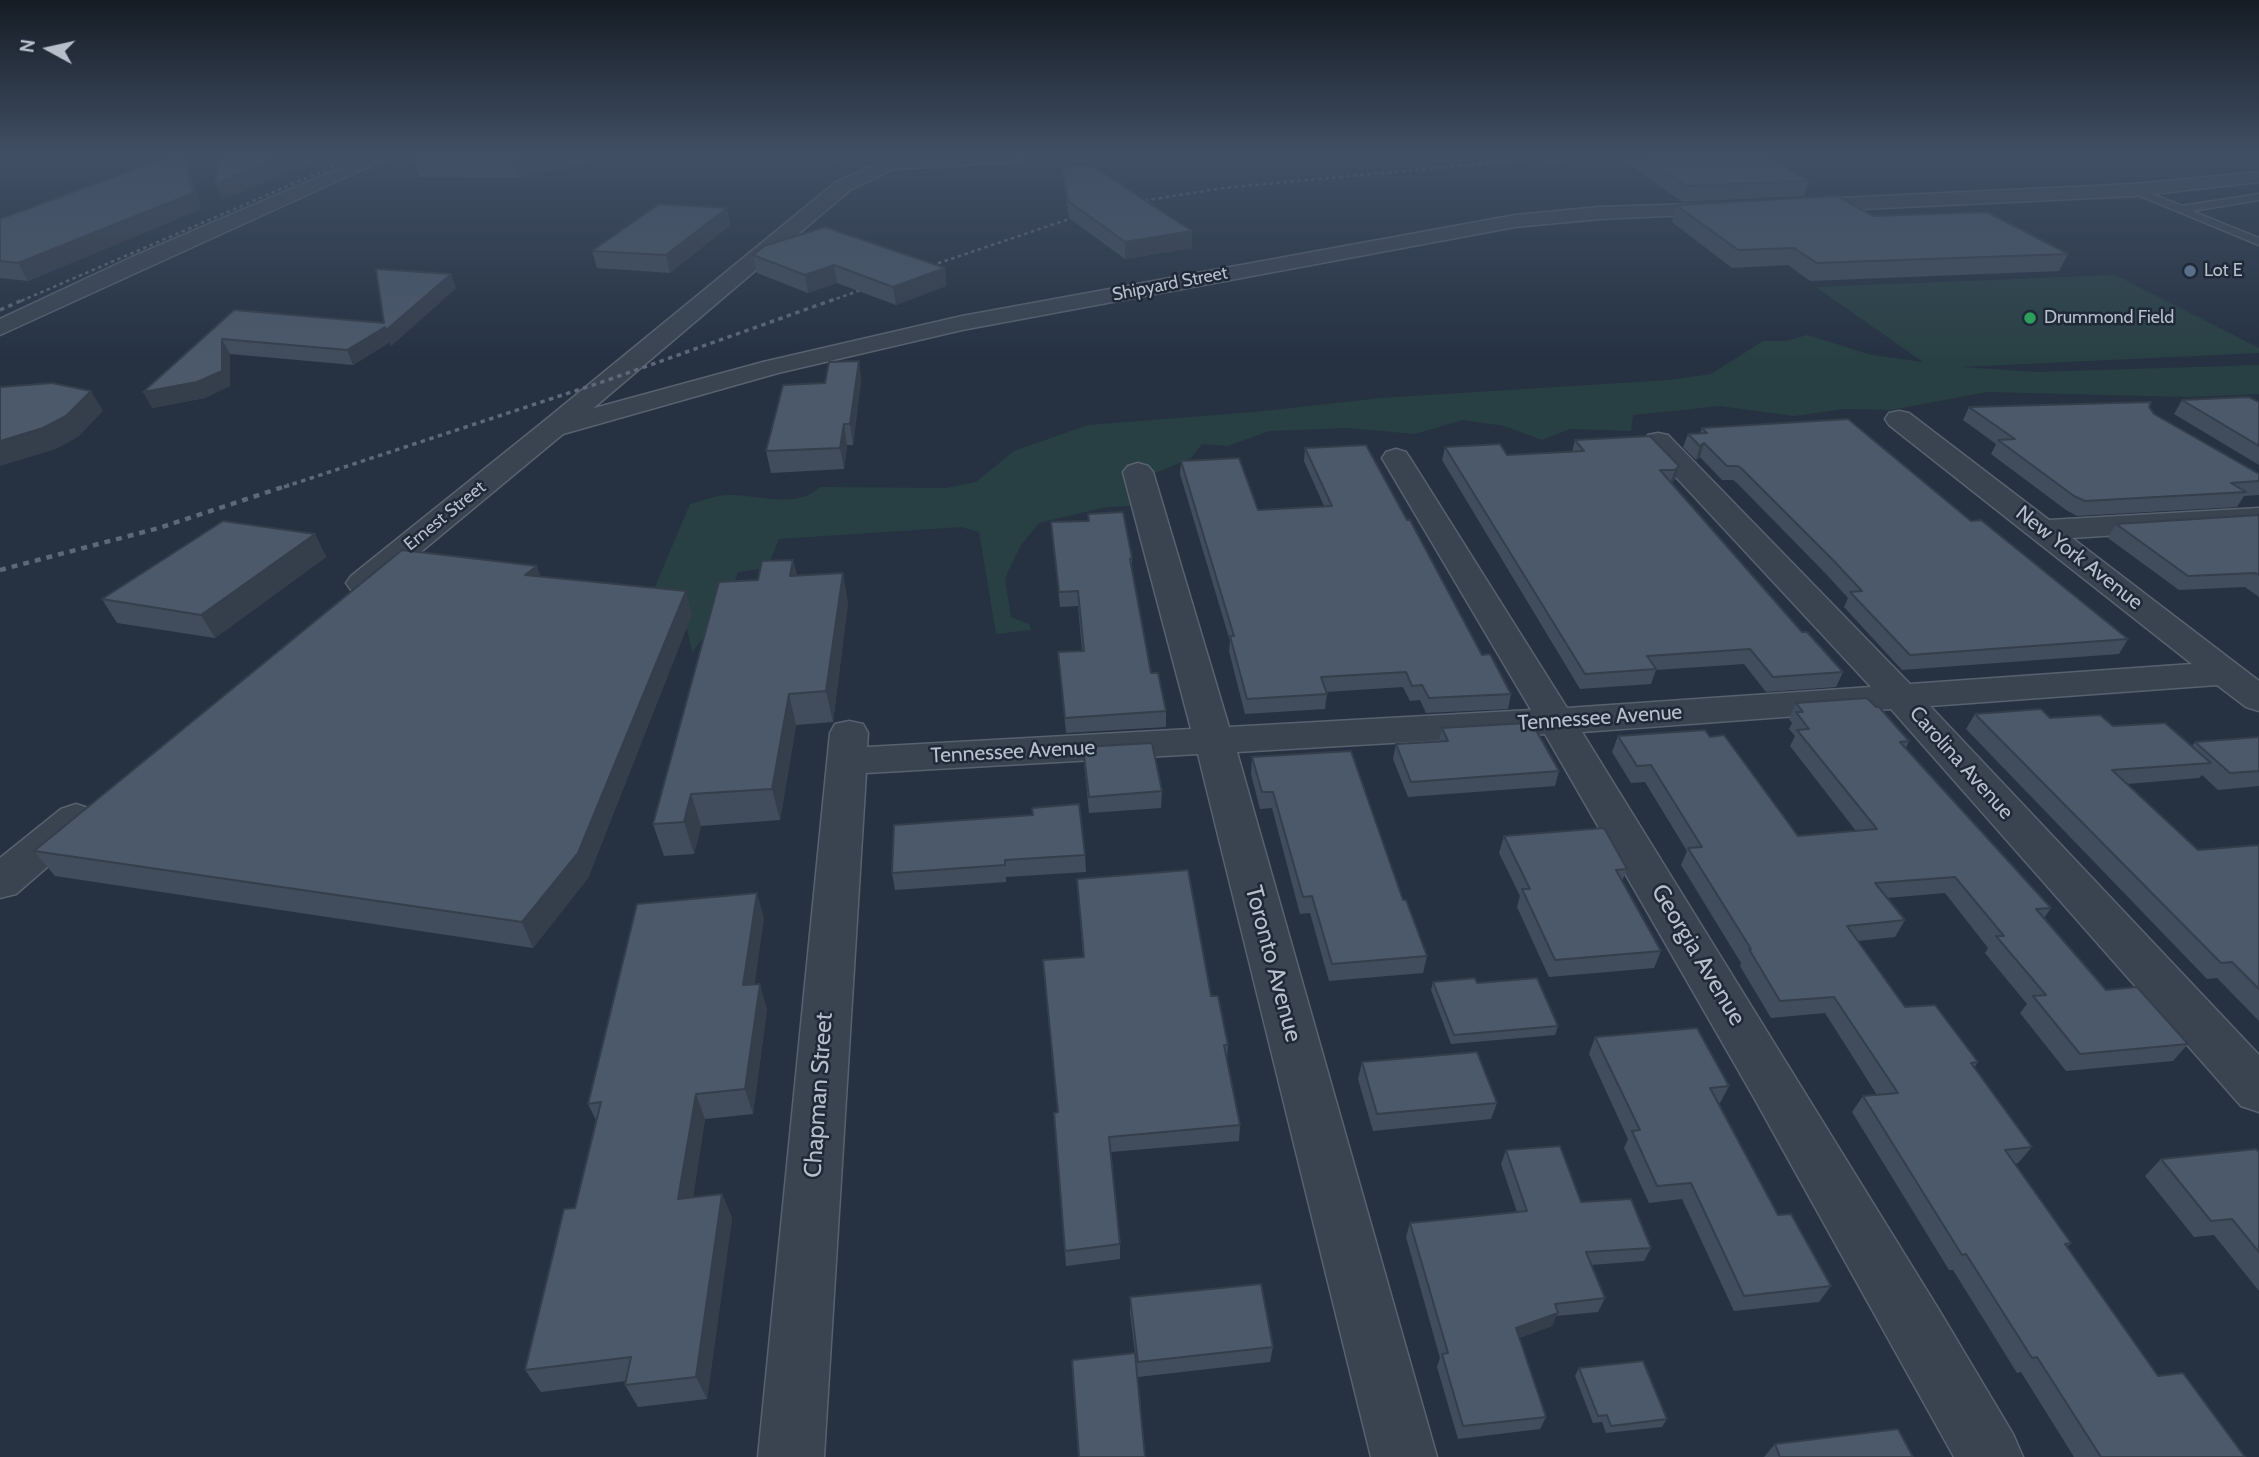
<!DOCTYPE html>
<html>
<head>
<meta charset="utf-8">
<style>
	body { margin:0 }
	#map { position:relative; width:2259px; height:1457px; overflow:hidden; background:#263242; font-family:Cabin,sans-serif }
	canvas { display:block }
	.north { position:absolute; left:14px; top:14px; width:70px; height:70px; -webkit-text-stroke:5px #1f2937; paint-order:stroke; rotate:278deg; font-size:19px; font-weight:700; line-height:28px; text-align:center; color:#b7bfcb }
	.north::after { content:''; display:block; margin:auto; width:24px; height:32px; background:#b7bfcb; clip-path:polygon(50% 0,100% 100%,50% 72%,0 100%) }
</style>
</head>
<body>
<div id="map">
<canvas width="2259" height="1457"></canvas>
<div class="north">N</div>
</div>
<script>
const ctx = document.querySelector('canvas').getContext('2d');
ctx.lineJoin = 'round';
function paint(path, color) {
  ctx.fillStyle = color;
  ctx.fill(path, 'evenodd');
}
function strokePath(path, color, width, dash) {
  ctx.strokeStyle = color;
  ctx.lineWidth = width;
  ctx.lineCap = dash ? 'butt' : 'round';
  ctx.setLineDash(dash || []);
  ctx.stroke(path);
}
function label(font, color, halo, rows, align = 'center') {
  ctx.font = font + ' Cabin,sans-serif';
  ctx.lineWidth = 5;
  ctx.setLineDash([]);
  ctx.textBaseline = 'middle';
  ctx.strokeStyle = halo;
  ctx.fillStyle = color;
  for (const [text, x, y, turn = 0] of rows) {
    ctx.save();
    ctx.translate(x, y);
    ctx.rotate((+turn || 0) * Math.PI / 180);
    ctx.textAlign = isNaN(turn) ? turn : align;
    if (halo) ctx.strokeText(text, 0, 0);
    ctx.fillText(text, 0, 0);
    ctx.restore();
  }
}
const green = new Path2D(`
	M2115 275 2259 348V353L1961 367 2036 372 2259 365V394L2189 397 1987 392 1891 410 1844 409 1794 416 1720 406 1633 415 1631 431 1570 429 1542 440 1504 426 1463 420 1415 434 1347 428 1269 431 1228 446 1202 444 1191 458 1155 473 1159 505 1106 507 1039 523 1021 545 1005 578 1011 617 1029 624 1031 630 996 634 979 532 961 527 779 539 767 568 738 572 724 612 692 652 685 620 643 615 690 504C702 501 716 495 728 495 758 494 796 510 820 487L946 488 976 482 1014 451 1088 425 1255 412 1381 398 1669 380 1711 374 1763 341H1786L1807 335 1872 355 1923 362 1816 287Z`);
const service = new Path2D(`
	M2131 188H2137L2182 206 2259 194V200L2192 211 2259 238V245L2131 192Z`);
const minor = new Path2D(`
	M917 157H1025L1017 162 894 169 850 190 563 434 553 436 543 434 539 428 543 422 836 182 886 160Z
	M1899 411 1909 413 2049 520 2259 508V526L2072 538 2259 681V711L2246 707 2217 685 1930 706 2259 1055V1112L2241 1106 1891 709 1582 732 1939 1310 2013 1434 2023 1457H1954L1753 1096 1545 734 1237 752 1437 1457H1371L1198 754 866 773 824 1457H758L830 733 835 724 849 721 863 724 868 733 867 747 1191 729 1123 472 1128 466 1138 463 1148 466 1153 472 1229 727 1531 710 1382 458 1386 452 1396 449 1406 452 1410 458 1567 708 1871 687 1648 447 1644 441 1648 435 1658 433 1668 435 1910 684 2192 664 1889 425 1885 419 1889 413Z`);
const tertiary = new Path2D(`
	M366 157H390L0 335V319L132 257Z
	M2259 172V182L2134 196 1800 212 1790 206 1800 200 2134 184Z
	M1726 203 1733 205 1736 209 1733 213 1600 219 1515 227 962 330 778 373 563 434 375 590 363 593 351 590 346 583 351 576 543 422 763 362 962 316 1515 215 1600 207Z
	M76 804 91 809 97 819 91 829 16 894 0 898V858L61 809Z`);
const railFar2 = new Path2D(`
	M1545 163 1577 157
	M1124 204 1223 188 1553 157
	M918 270 1087 213
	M21 301 355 157
	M830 301 875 285`);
const railFar1 = new Path2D(`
	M0 310 25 299
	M284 487 608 380 835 299`);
const rail = new Path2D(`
	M0 570 159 528 289 485`);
const wall = new Path2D(`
	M19 157H61L52 159H22Z
	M168 157H184L189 168 201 209 28 281 0 278V219Z
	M413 157H609L519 178 419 177Z
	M745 157H841L837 161Z
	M1617 157H1767L1809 181 1804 196 1683 202Z
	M1063 167 1192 231V248L1125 259 1069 218 1064 183Z
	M1676 205 1873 216 2068 254 2059 271 1810 281 1788 265 1732 268 1672 222Z
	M727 208 730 225 670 273 597 268 592 251Z
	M753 255 945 268 946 286 896 305 837 283 808 293 757 273Z
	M456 288 391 346 390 342 353 365 230 354V386L205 398 152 408 234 310 384 323Z
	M859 361 861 381 853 445H847L844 469 771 473 766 451 825 383Z
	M2182 400 2259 402V465L2174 414Z
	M1969 407H2149L2154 414 2259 474V495L2244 496 2237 507 2077 516 2066 510 1991 454 1996 444 1963 420Z
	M1702 428 1971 521 2128 639 2119 654 1902 670 1844 607 1848 598 1827 575 1737 483 1733 480H1722L1700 457 1696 460 1683 447 1688 434 1700 433Z
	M1575 440 1679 466 1675 479 1671 483 1802 632 1843 672 1836 687 1766 692 1744 664 1656 670 1651 684 1580 689 1442 460 1445 447 1507 455 1572 452Z
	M1305 448 1407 520 1482 655 1511 694 1508 709 1426 713 1420 700 1410 701 1403 687 1326 692 1327 694 1325 709 1245 714 1229 651 1230 641 1180 474 1181 461 1258 510 1324 506 1304 461Z
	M1088 514 1132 558V573L1151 673 1166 711V727L1066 733 1058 652 1082 651 1078 606 1060 607 1051 522 1088 521Z
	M2259 515V597L2245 587 2179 590 2108 538 2116 524Z
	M315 534 326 557 215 638 117 623 102 599Z
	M793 560 797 576 848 603 833 722 796 725 780 820 701 826 694 854 664 856 653 824 758 580Z
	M541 577 692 614 588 878 533 948 55 876 34 851Z
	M1796 703 1876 707 1909 741 1906 748 2051 908 2044 918 2106 990 2188 1044 2173 1061 2066 1071 2020 1013 2027 1004 1985 953 1988 948 1945 893 1887 898 1905 920 1895 937 1858 941 1905 1007 1978 1062 1974 1068 2032 1147 2018 1163 2015 1164 2071 1243 2067 1247 2158 1376 2245 1457H2074L2021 1372 2017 1373 1953 1270H1949L1852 1112 1863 1096 1877 1095 1825 1013 1771 1018 1740 966 1741 963 1681 865 1687 851 1645 782 1631 783 1612 752 1618 736 1710 737 1798 836 1856 831 1790 746 1795 736 1789 729 1792 723 1789 719Z
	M1975 714 2050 718 2192 746 2195 742 2259 737V786L2218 790 2202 775 2199 778 2127 784 2198 850 2259 845V1021L2217 978 2207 979 1966 729Z
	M1442 728 1531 730 1559 771 1555 786 1408 797 1393 759 1396 744 1439 741Z
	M1083 747 1162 791 1161 808 1089 813 1084 763Z
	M1252 757 1403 900 1427 956 1423 973 1329 981 1310 913 1300 914 1272 808 1260 809 1251 774Z
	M894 825 1085 855 1086 872 1006 877V882L895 890 892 873Z
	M1504 836 1627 869 1622 881 1661 951 1654 968 1549 977 1517 907 1520 896 1499 853Z
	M1077 879 1211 996 1228 1045 1227 1059 1240 1125 1239 1141 1111 1152 1120 1244V1259L1066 1266 1054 1113 1057 1112 1083 957Z
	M764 918 754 984 767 1009 753 1114 705 1119 693 1197 722 1194 732 1218 707 1399 638 1407 625 1385 626 1381 541 1392 525 1370 575 1208 596 1120 588 1104Z
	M1433 982 1477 983 1558 1026 1555 1035 1451 1044 1431 990Z
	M1595 1037 1729 1086 1720 1103H1718L1778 1215 1831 1286 1819 1302 1734 1311 1682 1199 1649 1203 1624 1148 1628 1139 1589 1054Z
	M1362 1062 1497 1103 1491 1119 1373 1131 1358 1079Z
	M1506 1150 1581 1202 1651 1248 1644 1261 1591 1265 1605 1298 1598 1312 1556 1316 1552 1326 1519 1338 1546 1417 1540 1429 1458 1439 1437 1367 1440 1358 1406 1237 1410 1223 1517 1212 1501 1164Z
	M2259 1152V1291L2214 1235 2194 1237 2145 1176 2161 1159Z
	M1130 1297 1273 1347 1270 1362 1138 1377 1130 1313Z
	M1579 1368 1667 1419 1662 1427 1606 1433 1602 1422 1593 1423 1575 1376Z
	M1775 1444 1913 1457H1764Z`);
const shadedWall = new Path2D(`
	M183 157 189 168 201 209 28 281 18 263Z
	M281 157H322V158L223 200 215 184Z
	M536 157H609L519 178 514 162Z
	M727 208 730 225 670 273 666 255Z
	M1192 231V248L1125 259V242Z
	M834 265 837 283 808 293 805 275Z
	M945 268 946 286 896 305 893 287Z
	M451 274 456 288 391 346 390 342 353 365 347 350Z
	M222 339 230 354V386L205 398 152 408 143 392Z
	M859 361 861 381 853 445 850 424Z
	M91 391 103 411 78 437 56 449 0 466V441Z
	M844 424 847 445 844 469 840 448Z
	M1704 443 1700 457 1696 460 1700 446Z
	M1679 466 1675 479 1670 483 1675 470Z
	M315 534 326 557 215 638 201 615Z
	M793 560 799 589 790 576Z
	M537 566 545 589 525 575Z
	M843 573 848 603 833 722 826 691Z
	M686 591 692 614 588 878 533 948 522 922Z
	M789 694 796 725 780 820 772 789Z
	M691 794 701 826 694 854 684 822Z
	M757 893 764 918 751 1011 743 985Z
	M760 984 767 1009 753 1114 745 1089Z
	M696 1094 705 1119 689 1223 678 1199Z
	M722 1194 732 1218 707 1399 696 1377Z
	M1558 1313 1552 1326 1510 1341 1516 1328Z`);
const building = new Path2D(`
	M168 157H183L193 193 18 263 0 261V219Z
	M220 157H281L215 184Z
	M413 157H536L514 162 414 161Z
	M1643 157H1767L1809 181 1687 186Z
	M1092 166 1192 231 1125 242 1068 201 1063 167Z
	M1837 196 1873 216 1987 212 2068 254 1817 263 1794 248 1738 250 1676 205Z
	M659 204 727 208 666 255 592 251Z
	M825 227 945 268 893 287 834 265 805 275 753 255 764 246Z
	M376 269 451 274 385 331V327L347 350 222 339V371L197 382 143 392 234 310 384 323Z
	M859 361 850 424H844L840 448 766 451 783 385 825 383 829 362Z
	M52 383 91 391 66 416 43 428 0 441V387Z
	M2249 397 2259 402V446L2182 400Z
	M2151 402 2149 407 2154 414 2259 474V481L2231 483 2246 492 2085 501 2074 496 1998 440 2015 439 1969 407Z
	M1848 419 1971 521 1981 520 2128 639 1910 655 1850 592 1862 591 1833 560 1742 469 1738 466H1727L1704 443 1700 446 1688 434 1707 433 1702 428Z
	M1650 436 1679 466 1675 470H1660L1802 632H1807L1843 672 1773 677 1750 649 1647 656 1656 669 1585 674 1445 447 1500 444 1507 455 1584 451 1575 440Z
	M1366 445 1407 520H1410L1482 655 1490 654 1511 694 1429 698 1422 685 1412 686 1406 672 1321 677 1327 694 1247 699 1230 636H1234L1181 461 1239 458 1258 510 1332 506 1305 448Z
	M1123 512 1132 558 1130 559 1151 673H1158L1166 711 1065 718 1058 652 1084 651 1078 591 1059 592 1051 522 1089 521 1088 514Z
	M2259 515V575L2255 573 2188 576 2116 524Z
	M223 521 315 534 201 615 102 599Z
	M402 550 537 566 525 575 686 591 578 853 522 922 34 851Z
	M793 560 790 576 843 573 826 691 789 694 772 789 691 794 684 822 653 824 719 582 758 580 762 561Z
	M1867 698 1876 707H1879L1909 741 1900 742 2051 908 2036 909 2106 990 2137 987 2188 1044 2080 1054 2033 996 2046 995 1996 936H2004L1955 877 1875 883 1905 920 1847 926 1905 1007 1935 1005 1978 1062 1971 1063 2032 1147 2005 1150 2071 1243 2065 1244 2158 1376 2183 1373 2245 1457H2101L2037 1357 2032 1358 1966 1254 1962 1255 1863 1096 1898 1093 1834 997 1780 1001 1749 949H1751L1688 848 1702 847 1651 765 1637 766 1618 736 1705 730 1710 737 1724 735 1798 836 1877 829 1797 730 1809 729 1796 712H1803L1796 703Z
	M2041 709 2050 718 2100 715 2113 726 2165 723 2211 763 2112 770 2198 850 2259 845V989L2232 962 2221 963 1975 714Z
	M1527 723 1531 730H1536L1559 771 1411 782 1396 744 1448 741 1442 728Z
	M2259 737V771L2230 773 2195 742Z
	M1152 743 1162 791 1089 797 1083 747Z
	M1351 751 1403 900H1406L1427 956 1332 964 1312 896 1303 897 1273 792H1262L1252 757Z
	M1079 804 1085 855 1005 860V865L892 873 894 825 1033 815 1032 808Z
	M1604 828 1627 869 1616 870 1661 951 1555 960 1522 889H1530L1504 836Z
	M1188 870 1211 996H1218L1228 1045H1224L1240 1125 1109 1137 1120 1244 1065 1251 1054 1113 1058 1112 1043 960 1084 957 1077 879Z
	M757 893 743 985 760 984 745 1089 696 1094 678 1199 722 1194 696 1377 625 1385 631 1357 525 1370 564 1209 575 1208 601 1102 588 1104 637 904Z
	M1475 978 1477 983 1537 978 1558 1026 1454 1035 1433 982Z
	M1697 1028 1729 1086 1710 1088 1778 1215 1791 1214 1831 1286 1744 1296 1691 1183 1657 1186 1632 1131 1640 1130 1595 1037Z
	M1477 1052 1497 1103 1377 1114 1362 1062Z
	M1560 1146 1581 1202 1631 1199 1651 1248 1586 1252 1605 1298 1555 1304 1558 1313 1516 1328 1546 1417 1463 1426 1442 1354 1448 1353 1410 1223 1527 1211 1506 1150Z
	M2256 1149 2259 1152V1252L2232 1219 2211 1221 2161 1159Z
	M1261 1284 1273 1347 1138 1362 1130 1297Z
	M1135 1353 1145 1457H1079L1072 1360Z
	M1643 1361 1667 1419 1611 1426 1607 1415 1598 1416 1579 1368Z
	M1898 1429 1913 1457H1780L1775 1444Z`);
const markers = [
	[2190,271,7,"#5c6f8a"],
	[2030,318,7,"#2e9e5b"]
];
const farPoinames = [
	["Lot E",2204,271],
	["Drummond Field",2044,318]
];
const farStreetnames = [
	["Shipyard Street",1170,284,-11],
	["Ernest Street",445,516,-39]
];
const streetNames = [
	["New York Avenue",2079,558,38],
	["Tennessee Avenue",1600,718,-4],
	["Tennessee Avenue",1013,752,-3],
	["Carolina Avenue",1961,763,48]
];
const nearStreetnames = [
	["Georgia Avenue",1698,955,59],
	["Toronto Avenue",1273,964,75],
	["Chapman Street",819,1095,-86]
];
paint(green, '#284043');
strokePath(service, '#58626f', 3);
strokePath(minor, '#58626f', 3);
strokePath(tertiary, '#58626f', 3);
paint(service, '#3a4451');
paint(minor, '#3a4451');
paint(tertiary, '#3a4451');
strokePath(railFar2, '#5d6878', 2.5, [3.5, 3.5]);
strokePath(railFar1, '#5d6878', 3.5, [4.5, 4.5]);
strokePath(rail, '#5d6878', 4.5, [6, 6]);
paint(wall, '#414d5c');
paint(shadedWall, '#353e4b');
paint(building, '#4c596b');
strokePath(building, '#353e4b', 2);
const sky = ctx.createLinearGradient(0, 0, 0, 361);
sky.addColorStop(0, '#151c24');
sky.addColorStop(0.43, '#414f65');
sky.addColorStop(1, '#414f6500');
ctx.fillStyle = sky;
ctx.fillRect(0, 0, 2259, 361);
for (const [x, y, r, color] of markers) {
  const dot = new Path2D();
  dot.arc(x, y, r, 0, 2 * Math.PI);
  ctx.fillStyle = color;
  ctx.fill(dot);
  strokePath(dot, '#1f2937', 2.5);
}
label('18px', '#b7bfcb', '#1f2937', farPoinames, 'left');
label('18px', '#b7bfcb', '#1f2937', farStreetnames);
label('21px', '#b7bfcb', '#1f2937', streetNames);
label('24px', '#b7bfcb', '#1f2937', nearStreetnames);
</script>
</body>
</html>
